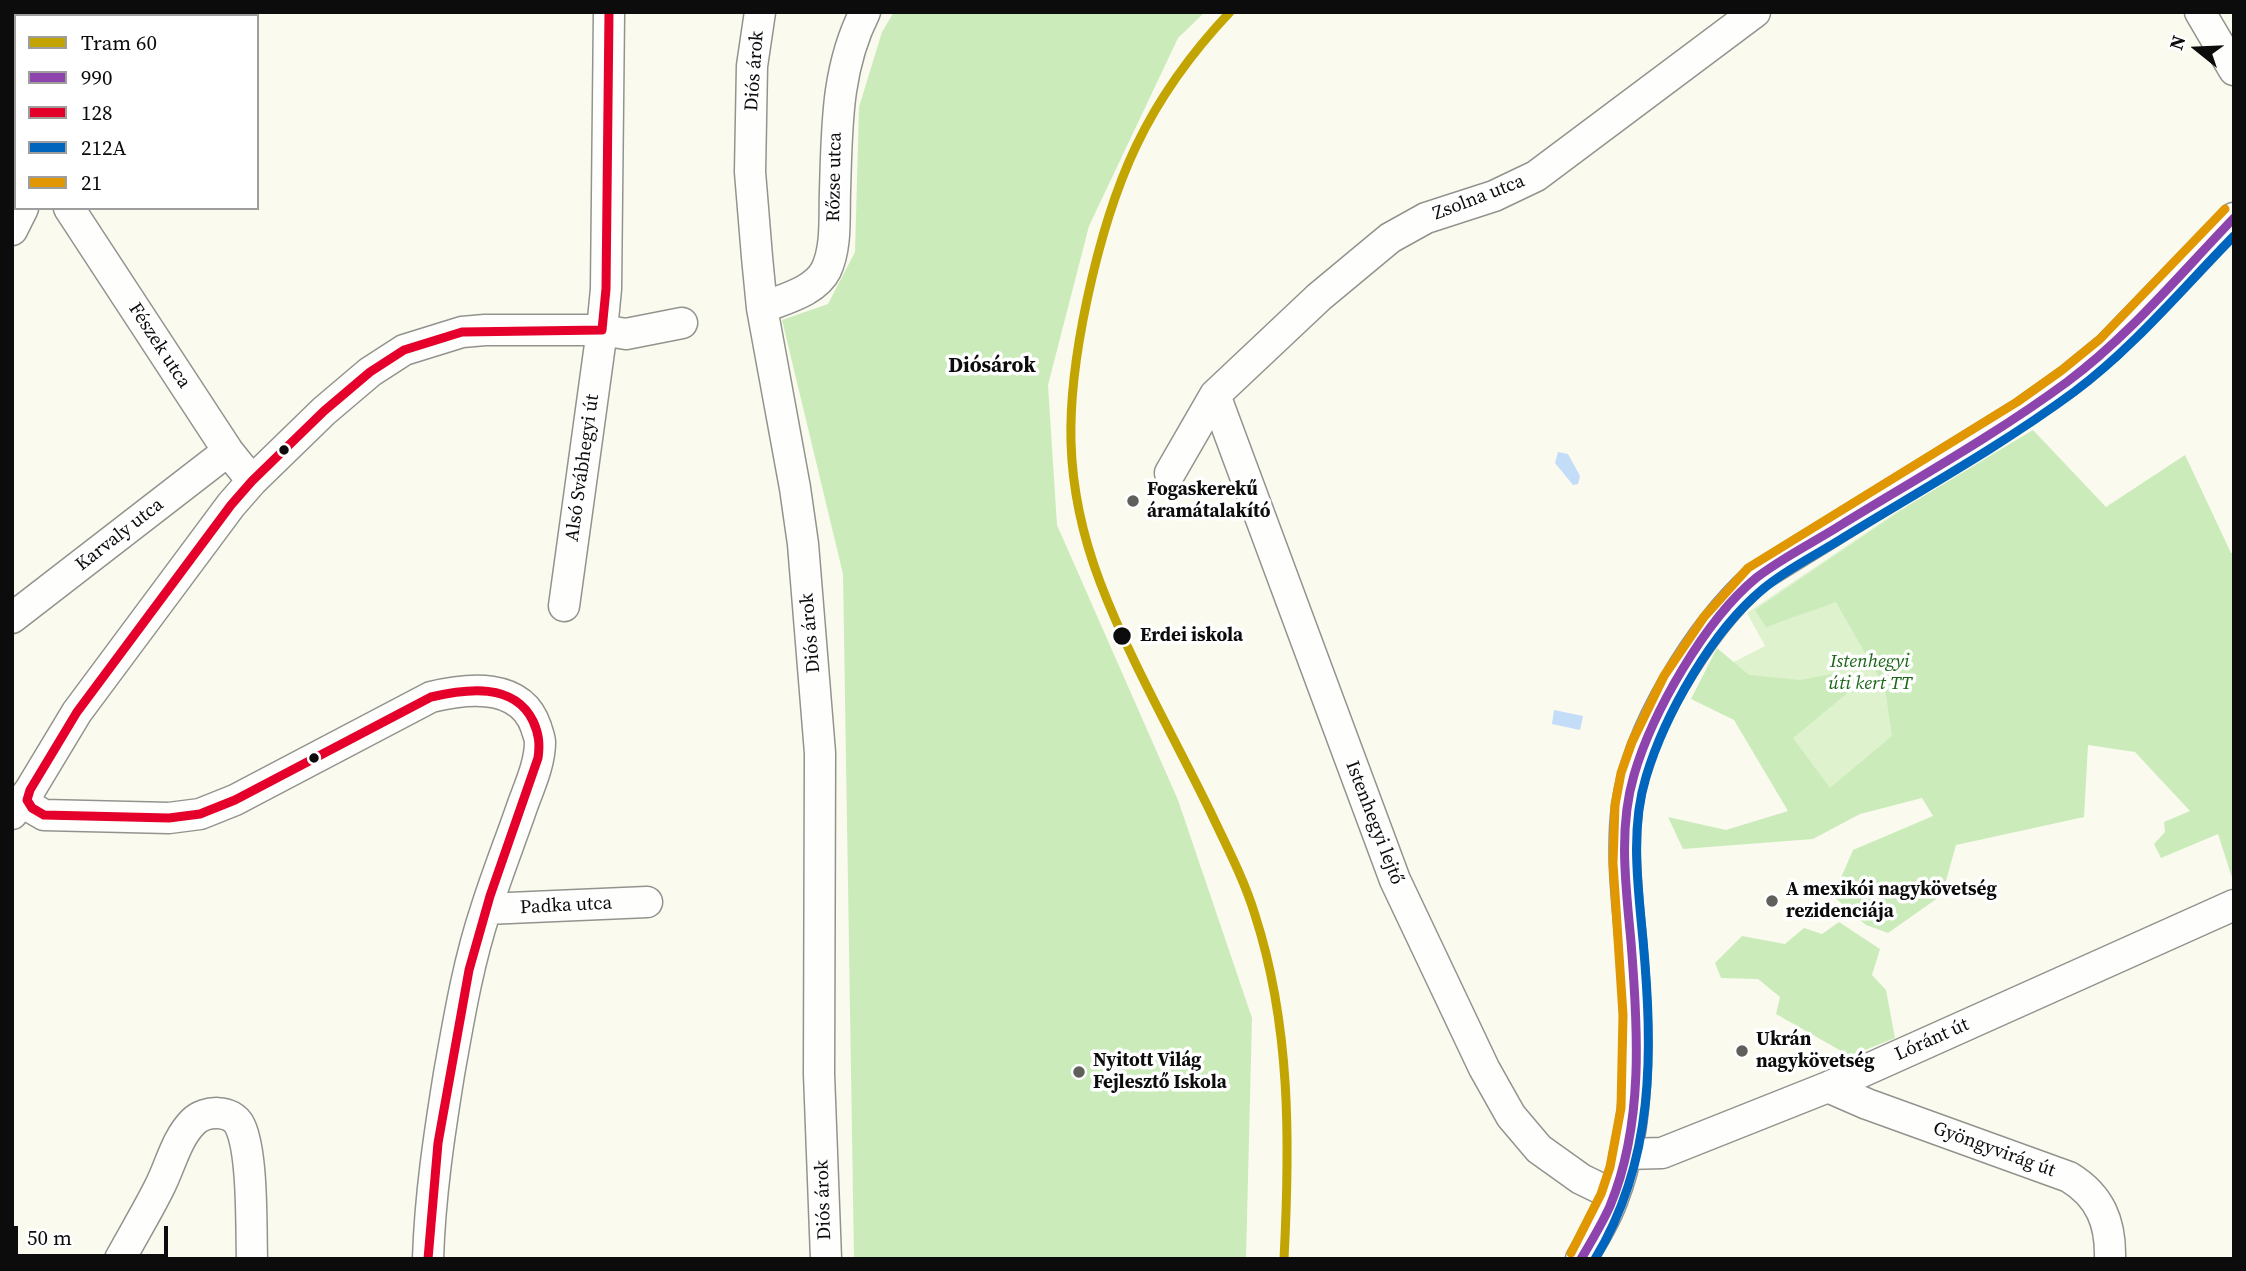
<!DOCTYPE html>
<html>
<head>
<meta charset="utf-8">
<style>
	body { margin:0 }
	#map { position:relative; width:2246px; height:1271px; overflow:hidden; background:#fafaef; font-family:"Source Serif 4",serif }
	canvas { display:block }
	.frame { position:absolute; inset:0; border:14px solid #0c0c0c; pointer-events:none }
	.legend { position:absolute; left:14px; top:14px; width:245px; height:196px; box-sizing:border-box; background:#fff; border:2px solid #9e9e9e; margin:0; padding:9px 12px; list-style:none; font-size:21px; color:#0c0c0c }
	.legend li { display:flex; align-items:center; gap:14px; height:35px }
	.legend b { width:35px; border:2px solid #9e9e9e }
	.north { position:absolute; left:2162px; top:14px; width:70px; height:70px; -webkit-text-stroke:5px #fff; paint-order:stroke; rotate:288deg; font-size:19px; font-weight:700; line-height:28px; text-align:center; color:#0c0c0c }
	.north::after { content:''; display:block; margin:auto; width:24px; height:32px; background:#0c0c0c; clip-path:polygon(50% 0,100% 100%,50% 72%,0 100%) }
	.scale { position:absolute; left:14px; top:1226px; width:154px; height:32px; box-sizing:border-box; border:4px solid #0c0c0c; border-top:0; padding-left:9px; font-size:21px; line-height:24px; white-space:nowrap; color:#0c0c0c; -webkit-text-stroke:5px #fff; paint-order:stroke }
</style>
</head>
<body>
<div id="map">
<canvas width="2246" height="1271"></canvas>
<div class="frame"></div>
<ul class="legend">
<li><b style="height:9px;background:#c2a503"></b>Tram 60</li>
<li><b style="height:9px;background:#8e44ad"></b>990</li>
<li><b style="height:9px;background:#e4002b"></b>128</li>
<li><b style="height:9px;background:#0065bd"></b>212A</li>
<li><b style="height:9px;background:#e09701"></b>21</li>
</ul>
<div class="north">N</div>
<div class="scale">50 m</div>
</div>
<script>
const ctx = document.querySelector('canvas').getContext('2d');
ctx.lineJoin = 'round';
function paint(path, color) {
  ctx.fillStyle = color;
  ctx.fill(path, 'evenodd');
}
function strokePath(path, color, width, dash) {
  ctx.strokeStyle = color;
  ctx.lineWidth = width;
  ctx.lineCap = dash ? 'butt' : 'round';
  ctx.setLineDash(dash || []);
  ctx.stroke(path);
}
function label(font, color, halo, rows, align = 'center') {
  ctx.font = font + ' "Source Serif 4",serif';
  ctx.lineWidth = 7;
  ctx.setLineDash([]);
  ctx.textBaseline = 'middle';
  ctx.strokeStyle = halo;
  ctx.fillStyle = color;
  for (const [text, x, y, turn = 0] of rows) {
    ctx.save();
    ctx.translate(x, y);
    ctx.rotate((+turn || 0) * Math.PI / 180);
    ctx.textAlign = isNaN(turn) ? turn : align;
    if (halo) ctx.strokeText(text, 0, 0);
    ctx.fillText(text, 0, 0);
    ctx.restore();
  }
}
const green = new Path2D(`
	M1903 508 2020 719 1815 823 1734 662 1765 646 1747 613Z`);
const forest = new Path2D(`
	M894 12H1205L1178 38 1089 226 1048 385 1057 525 1178 800 1252 1018 1246 1259H854L843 574 782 320 828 304 855 252 859 107 882 32Z
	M2033 430 2106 507 2185 455 2231 553H2234V884L2218 834 2161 858 2154 844 2165 832 2164 822 2190 811 2135 752 2088 745 2084 817 1956 845 1942 895 1888 933 1866 925 1833 896 1853 850 1933 816 1922 798 1860 814 1813 839 1683 849 1668 817 1726 830 1788 811 1734 720 1691 699 1717 648 1749 675 1800 680 1832 674 1852 689 1793 738 1830 788 1892 736 1885 688 1836 602 1766 627 1755 610 1909 505Z
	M1839 922 1880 949 1872 975 1886 990 1895 1038 1850 1056 1776 1014 1780 997 1758 979 1721 978 1715 963 1742 936 1785 944 1804 928 1822 934Z`);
const water = new Path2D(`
	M1558 452 1568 454 1580 476 1578 484 1573 485 1555 463Z
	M1554 710 1583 716 1580 730 1552 724Z`);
const minor = new Path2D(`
	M760 12 752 66 750 172 757 257 762 308 795 488 803 544 820 753 819 1074 826 1259
	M2200 12 2234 70
	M12 118 16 124
	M69 208 228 451 252 481
	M12 230 23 208
	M762 308C783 299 815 292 826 270 837 247 834 216 835 191 837 128 836 69 865 12
	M1215 395 1395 880 1484 1068 1511 1116 1539 1149 1581 1179 1614 1195
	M1170 473 1215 395 1319 297 1390 238 1426 218 1494 196 1536 176 1755 12
	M564 606 602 330 626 334 682 323
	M12 618 228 451
	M30 790 27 800 32 808 44 815 169 818 200 814 235 800 431 697C468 688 521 682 536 727 537 731 540 738 540 742 540 763 530 785 523 804 511 839 497 874 486 909 468 963 459 1018 449 1074 439 1136 430 1196 428 1259
	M12 814 30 790 77 712 231 505 252 481 324 411 370 372 404 350 462 332 485 330H602L606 289 609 12
	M486 909 647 902
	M1828 1087 1867 1104 2069 1177C2100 1196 2111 1222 2110 1259
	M1625 1154 1662 1153 1828 1087 2234 905
	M120 1259C133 1235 147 1212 159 1188 170 1167 176 1139 193 1122 205 1110 232 1109 240 1126 253 1153 251 1226 252 1259
	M1581 1259C1593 1239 1605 1220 1613 1198 1641 1126 1638 1031 1632 955 1628 906 1621 856 1627 807 1637 730 1700 629 1756 578L2024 412 2069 380 2108 348 2234 218`);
const bus1 = new Path2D(`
	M1581 1259C1591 1242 1602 1224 1610 1206 1644 1124 1638 1028 1631 942 1626 887 1618 829 1634 775 1652 713 1705 620 1756 578 1780 559 1814 542 1841 525 1916 479 1995 435 2067 382 2129 336 2180 274 2234 218`);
const bus2 = new Path2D(`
	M428 1259 438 1143 469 970 490 896 538 758C540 744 539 734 533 721 514 682 466 689 431 697L235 800 200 814 169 818 44 815 32 808 27 800 30 790 77 712 231 505 252 481 324 411 370 372 404 350 462 332 602 330 606 289 609 12`);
const bus3 = new Path2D(`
	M1595 1259C1655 1160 1653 1052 1643 940 1638 886 1630 829 1646 777 1665 714 1712 631 1763 589 1786 569 1820 553 1846 536 1923 489 2002 445 2074 392 2133 348 2182 289 2234 236`);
const bus4 = new Path2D(`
	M1571 1253 1601 1194 1610 1167 1621 1108 1623 1015 1613 863 1615 805 1621 773 1632 742 1664 676 1704 617 1748 568 2017 402 2062 370 2100 339 2225 209`);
const tram1 = new Path2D(`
	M1230 12C1146 101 1112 183 1087 300 1065 403 1062 482 1100 582 1130 661 1173 735 1210 811 1226 845 1244 879 1255 915 1291 1026 1290 1143 1284 1259`);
const markers = [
	[284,450,6,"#0c0c0c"],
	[1133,501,7,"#5f5f5b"],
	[1122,636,10,"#0c0c0c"],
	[314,758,6,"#0c0c0c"],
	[1772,901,7,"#5f5f5b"],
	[1742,1051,7,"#5f5f5b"],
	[1079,1072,7,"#5f5f5b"]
];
const streetNames = [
	["Diós árok",755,71,-86],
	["Rőzse utca",835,177,-89],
	["Zsolna utca",1479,198,-21],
	["Fészek utca",159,346,57],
	["Alsó Svábhegyi út",583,468,-82],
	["Karvaly utca",120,535,-38],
	["Diós árok",811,633,-95],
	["Istenhegyi lejtő",1374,823,69],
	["Padka utca",566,906,-3],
	["Lóránt út",1932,1040,-24],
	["Gyöngyvirág út",1994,1150,20],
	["Diós árok",824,1200,-92]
];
const poiNames = [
	["Fogaskerekű",1147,490],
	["áramátalakító",1147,512],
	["A mexikói nagykövetség",1786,890],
	["rezidenciája",1786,912],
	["Ukrán",1756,1040],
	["nagykövetség",1756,1062],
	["Nyitott Világ",1093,1061],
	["Fejlesztő Iskola",1093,1083]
];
const stopNames = [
	["Erdei iskola",1140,636]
];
const parkNames = [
	["Istenhegyi",1870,662],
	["úti kert TT",1870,684]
];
const neighbourhoodNames = [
	["Diósárok",992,367]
];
paint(green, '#ddf2cd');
paint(forest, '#cbebbb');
paint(water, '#c3dcf7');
strokePath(minor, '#93938e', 33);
strokePath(minor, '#fefefd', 30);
strokePath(bus1, '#8e44ad', 9);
strokePath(bus2, '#e4002b', 9);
strokePath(bus3, '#0065bd', 9);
strokePath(bus4, '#e09701', 9);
strokePath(tram1, '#c2a503', 9);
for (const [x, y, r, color] of markers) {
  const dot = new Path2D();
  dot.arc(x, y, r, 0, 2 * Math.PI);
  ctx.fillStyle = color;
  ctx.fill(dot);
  strokePath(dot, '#fff', 2.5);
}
label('19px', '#0c0c0c', '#fff', streetNames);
label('bold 19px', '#0c0c0c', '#fff', poiNames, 'left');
label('bold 19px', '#0c0c0c', '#fff', stopNames, 'left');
label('italic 19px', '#1b6718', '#fff', parkNames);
label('bold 21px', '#0c0c0c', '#fff', neighbourhoodNames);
</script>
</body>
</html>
